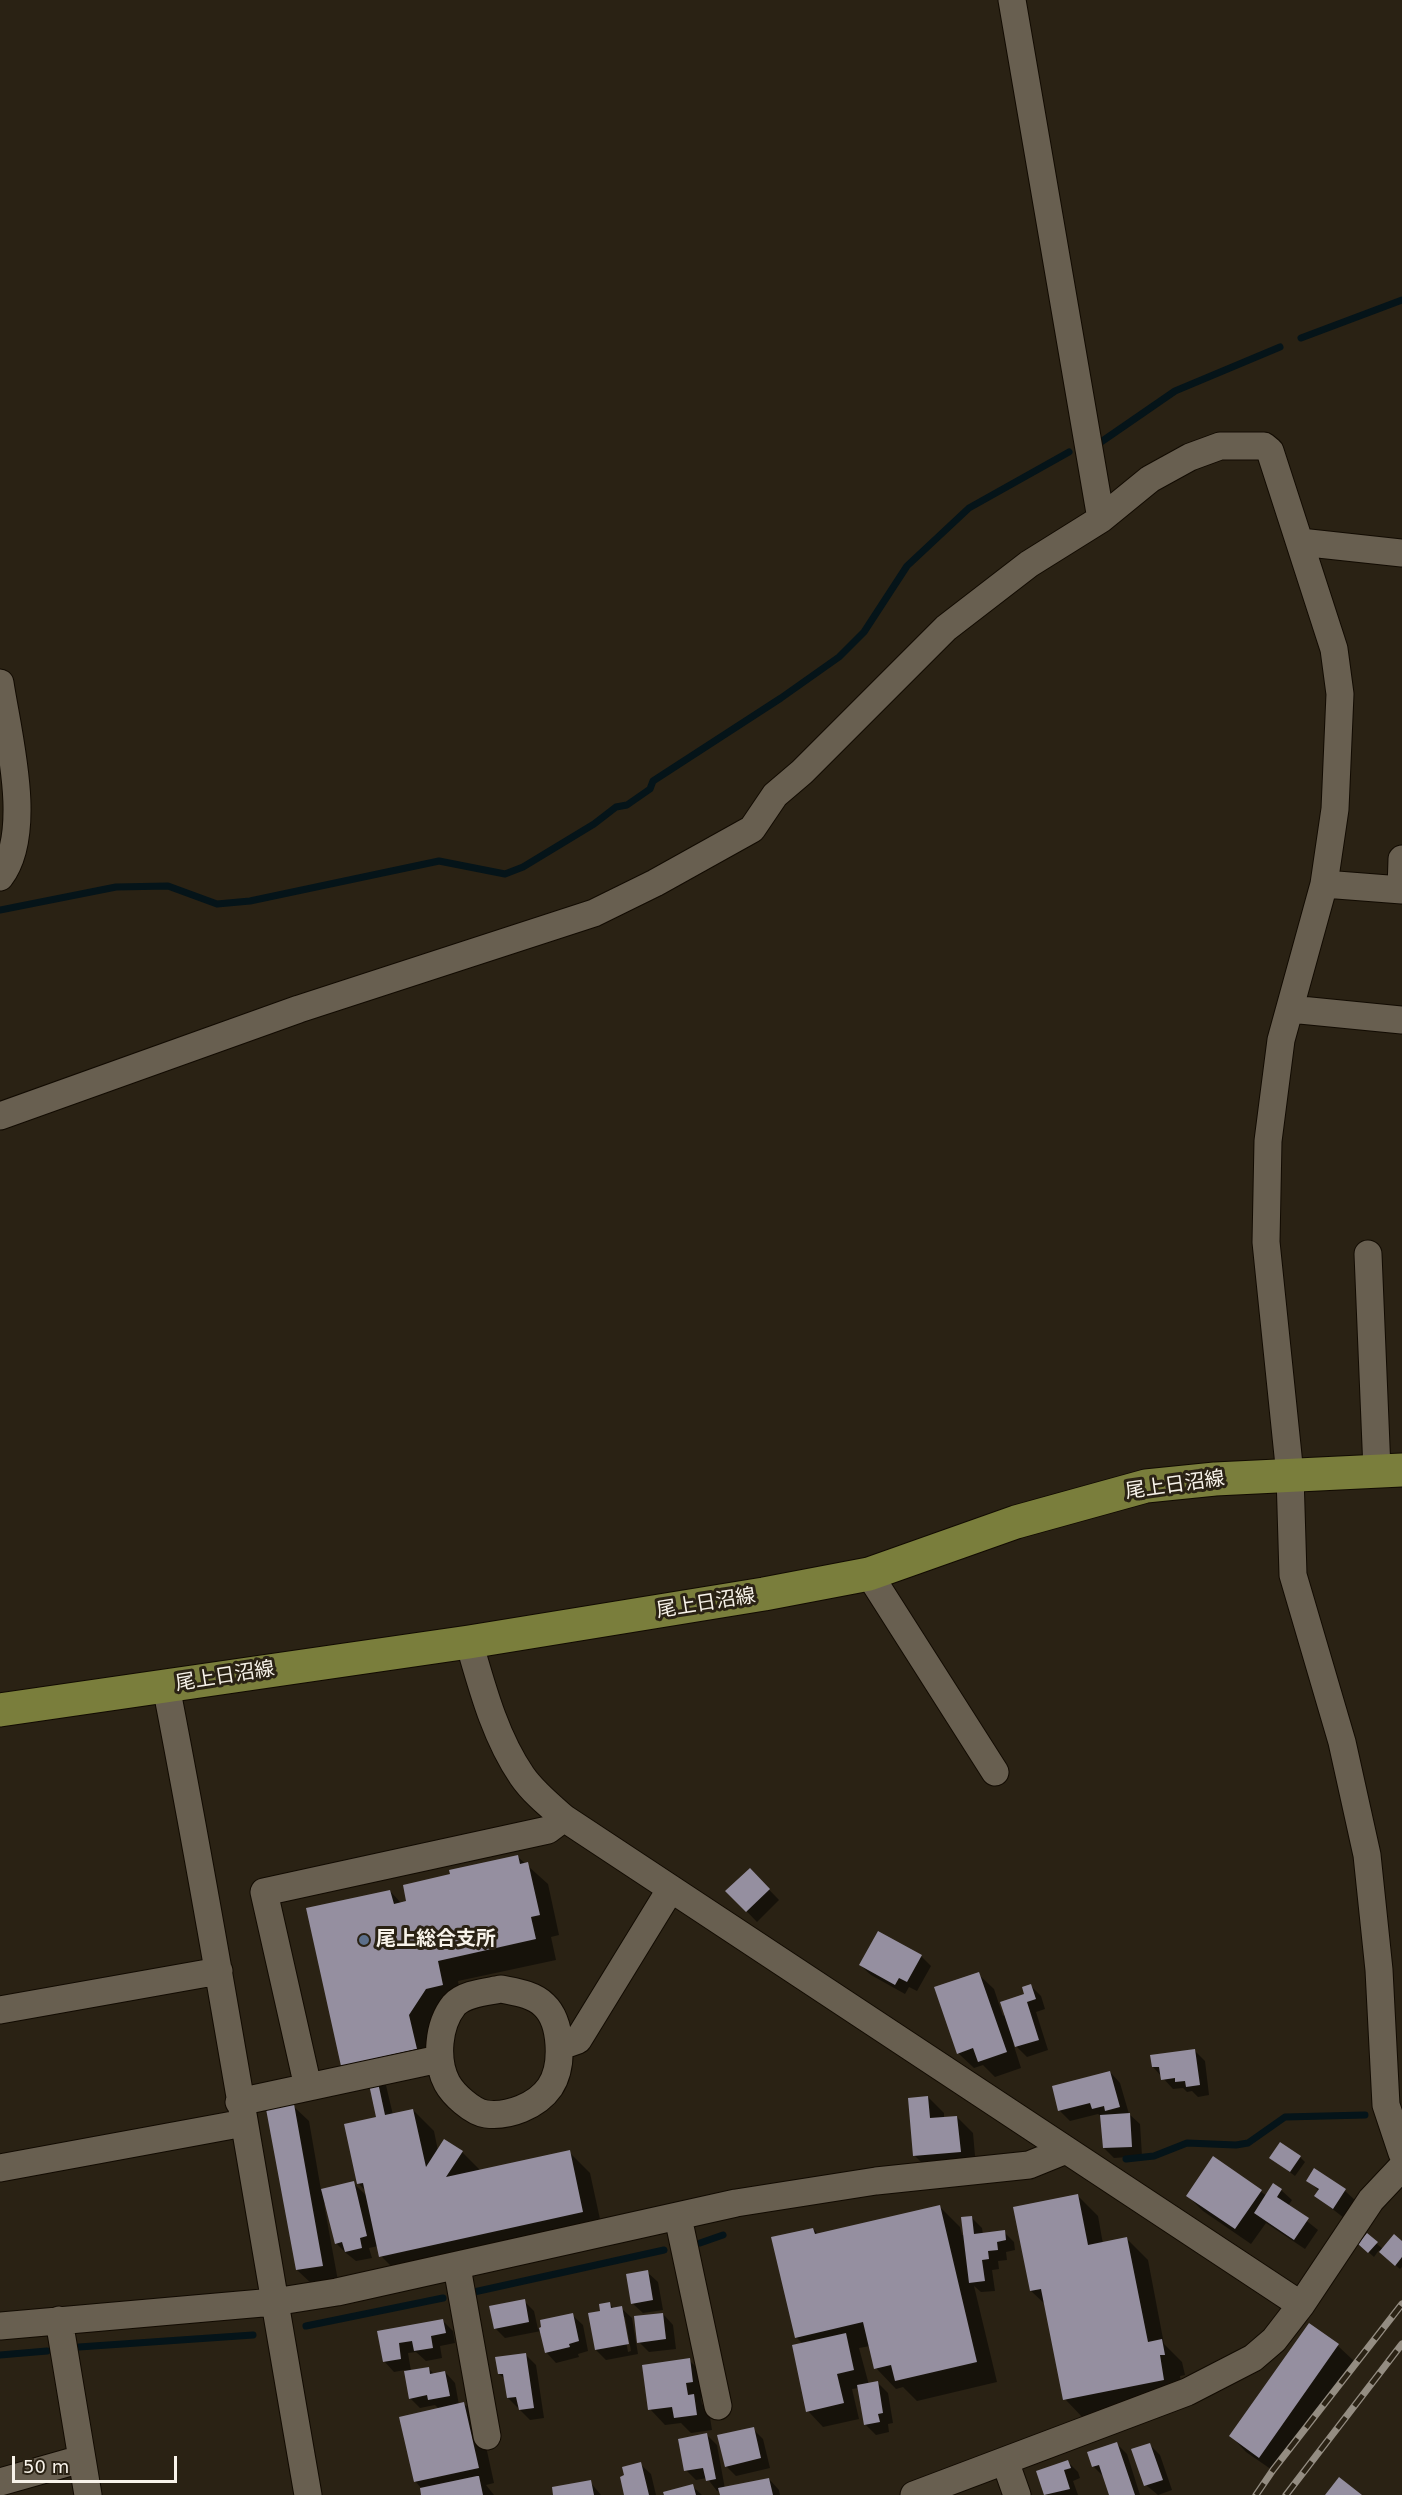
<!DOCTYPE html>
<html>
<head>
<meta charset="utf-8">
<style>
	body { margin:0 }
	#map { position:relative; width:1402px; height:2495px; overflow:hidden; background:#2a2214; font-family:"DejaVu Sans",sans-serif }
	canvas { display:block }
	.scale { position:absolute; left:12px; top:2456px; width:165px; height:27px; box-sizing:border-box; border:3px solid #f8f3ea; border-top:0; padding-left:8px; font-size:18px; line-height:21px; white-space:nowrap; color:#f8f3ea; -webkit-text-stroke:4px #2a2214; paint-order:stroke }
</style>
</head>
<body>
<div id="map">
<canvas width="1402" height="2495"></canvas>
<div class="scale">50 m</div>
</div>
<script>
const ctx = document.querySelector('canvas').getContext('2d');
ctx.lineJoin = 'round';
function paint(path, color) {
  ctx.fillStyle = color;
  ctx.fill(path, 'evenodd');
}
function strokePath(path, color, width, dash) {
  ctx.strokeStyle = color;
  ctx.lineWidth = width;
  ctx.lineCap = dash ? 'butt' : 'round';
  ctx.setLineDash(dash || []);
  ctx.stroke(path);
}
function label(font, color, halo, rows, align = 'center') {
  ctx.font = font + ' "DejaVu Sans","Noto Sans JP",sans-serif';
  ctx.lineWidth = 6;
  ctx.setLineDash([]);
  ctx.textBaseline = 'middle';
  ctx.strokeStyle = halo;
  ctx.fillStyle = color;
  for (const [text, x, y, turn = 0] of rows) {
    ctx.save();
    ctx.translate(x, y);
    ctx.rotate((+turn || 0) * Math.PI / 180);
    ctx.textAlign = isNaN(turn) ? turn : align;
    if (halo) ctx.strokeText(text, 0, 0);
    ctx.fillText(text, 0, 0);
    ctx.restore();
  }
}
const shadow = new Path2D(`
	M518 1857 548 1884 559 1935 551 1937 556 1960 458 1981 463 2006 437 2069 385 2081 393 2115 413 2110 434 2131 438 2151 462 2152 481 2171 569 2152 590 2173 603 2233 402 2277 381 2256 378 2246 369 2248 372 2258 356 2261 346 2253 336 2243 326 2204H324L338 2281 313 2285 297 2270 293 2106 309 2121 321 2190 353 2183 368 2197 366 2191 359 2184 379 2118 370 2084 363 2086 342 2065 390 1891 402 1904Z
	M750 1870 779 1900 757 1922 727 1891Z
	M921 1956 931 1966 917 1991 909 1987 905 1994 871 1975 860 1965Z
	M978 1974 994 1989 1003 2016 1026 1995 1030 1985 1041 1996 1045 2009 1036 2012 1048 2050 1027 2057 1013 2043 1021 2068 995 2077 983 2065 974 2068 958 2053Z
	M1194 2050 1205 2061 1209 2095 1198 2097 1192 2091 1187 2092 1183 2088 1173 2089 1153 2067Z
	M1110 2072 1120 2083 1129 2114 1140 2124 1142 2156 1114 2158 1104 2148 1102 2117 1098 2114 1070 2121 1060 2111 1053 2087Z
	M928 2097 944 2113V2118L957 2117 973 2133 976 2167 930 2171 914 2155Z
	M1300 2157 1305 2162 1295 2176 1271 2158Z
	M1213 2159 1267 2196 1274 2185 1281 2190 1292 2200 1288 2206 1318 2230 1305 2249 1266 2223 1251 2244 1203 2211 1188 2196Z
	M1315 2170 1345 2191 1356 2201 1344 2218 1316 2196 1319 2191 1308 2180Z
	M1077 2195 1098 2216 1103 2244 1127 2239 1148 2260 1164 2344 1182 2362 1185 2375 1180 2376 1184 2401 1085 2420 1065 2399 1046 2305 1031 2291Z
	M939 2206 960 2227 962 2235H964L971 2217 982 2228 983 2235 1004 2232 1014 2242 1015 2250 1006 2252 1007 2260 998 2261 999 2269 992 2270 995 2291 981 2292 974 2286 997 2382 917 2401 903 2387 896 2389 876 2368 870 2346 859 2348 869 2385 878 2383 888 2393 893 2423 888 2424 889 2432 876 2435 865 2424 859 2388 852 2389 859 2419 823 2427 808 2411 803 2344 796 2337 813 2229 819 2235Z
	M1367 2236 1383 2249 1402 2243V2267L1400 2269 1379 2250 1374 2257 1365 2249Z
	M647 2272 658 2282 663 2310 643 2313 632 2303Z
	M524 2301 534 2311 538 2329 572 2315 583 2325 588 2351 578 2354 579 2357 556 2363 546 2352 541 2331 505 2338 495 2328Z
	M609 2304 615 2309 621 2308 632 2318 638 2354 606 2360 596 2350 602 2312ZM622 2317H625L631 2351 628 2352Z
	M663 2314 673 2325 676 2349 649 2352 639 2342Z
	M443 2321 453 2331 455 2343 440 2346 442 2358 426 2361 416 2352 408 2353 411 2371 428 2368 434 2374 445 2372 455 2383 459 2405 464 2404 480 2419 494 2483 486 2485 494 2495H423L421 2488 415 2481 439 2409 435 2405 420 2408 410 2398 405 2370 394 2372 384 2361 379 2332Z
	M1310 2325 1338 2346 1354 2361 1275 2472 1246 2452 1231 2436Z
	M525 2354 536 2365 544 2418 530 2420 508 2398 506 2380 499 2374Z
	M689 2360 705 2376 708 2397 701 2398 702 2404 709 2411 712 2430 691 2433 681 2423 665 2425 650 2409Z
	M753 2429 763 2439 770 2468 736 2476 726 2466Z
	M707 2435 717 2445 725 2489 769 2479 779 2490 780 2495H721L720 2490 717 2491 707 2478 696 2480 686 2470Z
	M1117 2444 1127 2454 1140 2495H1110L1104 2477 1093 2466Z
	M1149 2444 1160 2455 1172 2490 1158 2495 1146 2485Z
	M1068 2462 1078 2472 1080 2478 1073 2481 1078 2495H1046L1038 2472Z
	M640 2464 651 2474 656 2495H626Z
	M590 2482 601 2495H555Z
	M692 2486 702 2495H666Z`);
const stream = new Path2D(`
	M1301 338 1402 300
	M1101 442 1175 391 1280 347
	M0 910 116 887 168 886 217 904 250 901 439 861 505 874 523 867 594 824 616 807 627 805 650 789 653 781 781 698 839 657 864 632 907 566 969 508 1069 452
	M1126 2159 1154 2156 1187 2143 1236 2145 1248 2143 1285 2117 1365 2115
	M700 2243 723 2235
	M474 2292 664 2250
	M306 2326 443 2298
	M79 2347 253 2335
	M0 2355 47 2351`);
const building = new Path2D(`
	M518 1855 520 1864 528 1862 540 1915 531 1917 536 1939 438 1961 443 1985 426 1989 409 2015 417 2049 373 2059 385 2115 413 2109 426 2167 444 2139 463 2151 446 2177 570 2150 583 2212 379 2257 363 2183 357 2184 344 2124 376 2117 364 2061 341 2066 306 1908 390 1890 394 1904 406 1901 403 1885 450 1874 449 1870Z
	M750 1868 770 1889 746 1912 725 1891Z
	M878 1931 922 1955 907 1982 899 1978 895 1985 859 1965Z
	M979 1972 1007 2052 978 2062 973 2048 957 2054 934 1987Z
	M1031 1984 1036 1999 1027 2002 1039 2040 1015 2047 1000 2002 1024 1994 1022 1987Z
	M1195 2049 1200 2085 1186 2087 1185 2081 1175 2082V2078L1161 2080 1159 2067H1152L1150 2055Z
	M1110 2071 1120 2107 1105 2111 1104 2106 1092 2109 1090 2103 1058 2111 1052 2086Z
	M928 2096 930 2118 957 2116 961 2152 913 2156 908 2098Z
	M294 2104 323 2266 296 2270 266 2109Z
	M1130 2113 1132 2147 1103 2148 1100 2115Z
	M1280 2142 1301 2156 1290 2172 1269 2158Z
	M1213 2156 1262 2190 1235 2229 1186 2196Z
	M1314 2168 1346 2189 1333 2209 1314 2196 1319 2189 1306 2181Z
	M354 2181 367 2236 360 2238 362 2248 345 2252 342 2242 335 2244 321 2189Z
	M1273 2183 1282 2189 1277 2197 1309 2218 1294 2240 1254 2213Z
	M1078 2194 1088 2245 1127 2237 1148 2342 1162 2339 1165 2355H1160L1164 2380 1063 2400 1041 2289 1030 2291 1013 2207Z
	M940 2205 977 2362 895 2381 891 2365 874 2369 863 2322 795 2338 771 2237 813 2228 815 2234Z
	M972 2216 974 2234 1005 2230 1006 2240 997 2242 998 2250 988 2251 989 2259 982 2260 985 2281 969 2283 961 2217Z
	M1367 2233 1378 2242 1368 2253 1358 2244Z
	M1394 2234 1402 2241V2257L1395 2266 1379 2252Z
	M648 2270 653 2300 631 2304 626 2274Z
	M525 2299 529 2322 494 2329 489 2306Z
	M610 2302 611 2308 622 2306 629 2344 595 2350 588 2313 600 2311 599 2304Z
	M573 2313 579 2341 569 2344 570 2347 545 2353 539 2328 541 2327 540 2320Z
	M663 2313 666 2339 637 2343 634 2316Z
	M443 2319 446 2333 431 2336 433 2348 414 2351 412 2341 399 2343 401 2359 383 2362 377 2331Z
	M1309 2323 1339 2344 1259 2458 1229 2436Z
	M846 2333 854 2370 837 2374 844 2403 806 2412 792 2345Z
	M526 2353 534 2408 519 2410 516 2397 507 2398 503 2374H498L495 2357Z
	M690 2358 693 2382 686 2383 688 2395 694 2394 697 2415 674 2418 672 2407 648 2410 642 2365Z
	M429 2367 430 2374 445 2371 450 2396 428 2400 427 2395 409 2399 404 2371Z
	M878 2381 883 2413 878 2414 880 2422 864 2425 857 2385Z
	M464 2402 479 2468 414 2482 399 2417Z
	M754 2427 761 2458 725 2467 717 2435Z
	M707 2433 716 2479 706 2481 703 2468 684 2471 678 2439Z
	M1117 2442 1135 2495H1109L1099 2465 1092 2467 1087 2452Z
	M1150 2443 1163 2480 1144 2486 1131 2449Z
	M1068 2460 1071 2468 1064 2470 1070 2489 1044 2495 1036 2471Z
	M641 2462 649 2495H624L620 2477 624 2475 622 2467Z
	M477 2476H479L483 2495H421L420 2488Z
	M1339 2477 1362 2495H1325Z
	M769 2478 773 2495H720L718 2488Z
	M591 2480 594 2495H553L552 2487Z
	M693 2484 696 2495H664L663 2492Z`);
const minor = new Path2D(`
	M1012 0 1101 519
	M1300 542 1402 553
	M0 683C8 735 34 833 0 877
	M1324 884 1402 890
	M1401 890 1402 859
	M1290 1009 1402 1020
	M0 1116 299 1009 594 913 655 883 752 829 775 795 802 772 946 628 1029 564 1101 519 1150 479 1190 457 1220 446H1264L1270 451 1334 649 1340 694 1335 809 1324 884 1281 1040 1268 1141 1266 1242 1290 1475 1293 1575 1342 1742 1367 1855 1379 1970 1386 2105 1402 2153
	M1368 1254 1377 1470
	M869 1574 995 1772
	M469 1642C482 1687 495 1737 522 1776 533 1792 549 1805 564 1818L1301 2305
	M166 1686C218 1955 261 2225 308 2495
	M501 1989C515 1992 533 1994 544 2005 562 2022 564 2066 550 2087 537 2106 508 2117 486 2114 472 2112 453 2094 447 2083 435 2060 438 2025 454 2005 465 1993 487 1992 501 1989Z
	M0 2010 219 1971
	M561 2046 578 2040 670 1890
	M308 2087 264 1892 548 1830 564 1818
	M239 2102 439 2059
	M0 2168 244 2123
	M678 2217 718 2406
	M457 2267 487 2436
	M59 2320 88 2495
	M0 2326 274 2302 337 2292 736 2203 876 2181 1029 2165 1066 2150
	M1005 2461 1017 2495
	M0 2482 81 2459
	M914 2495 1187 2392 1253 2358 1274 2340 1301 2305 1371 2200 1402 2167`);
const major = new Path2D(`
	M0 1710 469 1642 764 1594 869 1574 1016 1522 1146 1486 1215 1479 1402 1470`);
const rail = new Path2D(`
	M1256 2495 1273 2470 1402 2304
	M1286 2495 1402 2344`);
const markers = [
	[364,1940,6,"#5c6f8a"]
];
const streetNames = [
	["尾上日沼線",1175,1486,-8],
	["尾上日沼線",706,1604,-9],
	["尾上日沼線",225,1677,-9]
];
const poiNames = [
	["尾上総合支所",376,1940]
];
paint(shadow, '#0007');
strokePath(stream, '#051419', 7);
paint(building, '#958fa0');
strokePath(minor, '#120b02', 29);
strokePath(major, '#120b02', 35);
strokePath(minor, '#685f50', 27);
strokePath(major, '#7a7e3c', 33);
strokePath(rail, '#948d82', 7);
strokePath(rail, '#2a2214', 4.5, [14]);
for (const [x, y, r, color] of markers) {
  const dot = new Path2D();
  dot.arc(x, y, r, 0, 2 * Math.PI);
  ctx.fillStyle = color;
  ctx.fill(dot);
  strokePath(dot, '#2a2214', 2);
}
label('20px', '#f8f3ea', '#2a2214', streetNames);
label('bold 20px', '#f8f3ea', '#2a2214', poiNames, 'left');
</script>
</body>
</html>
